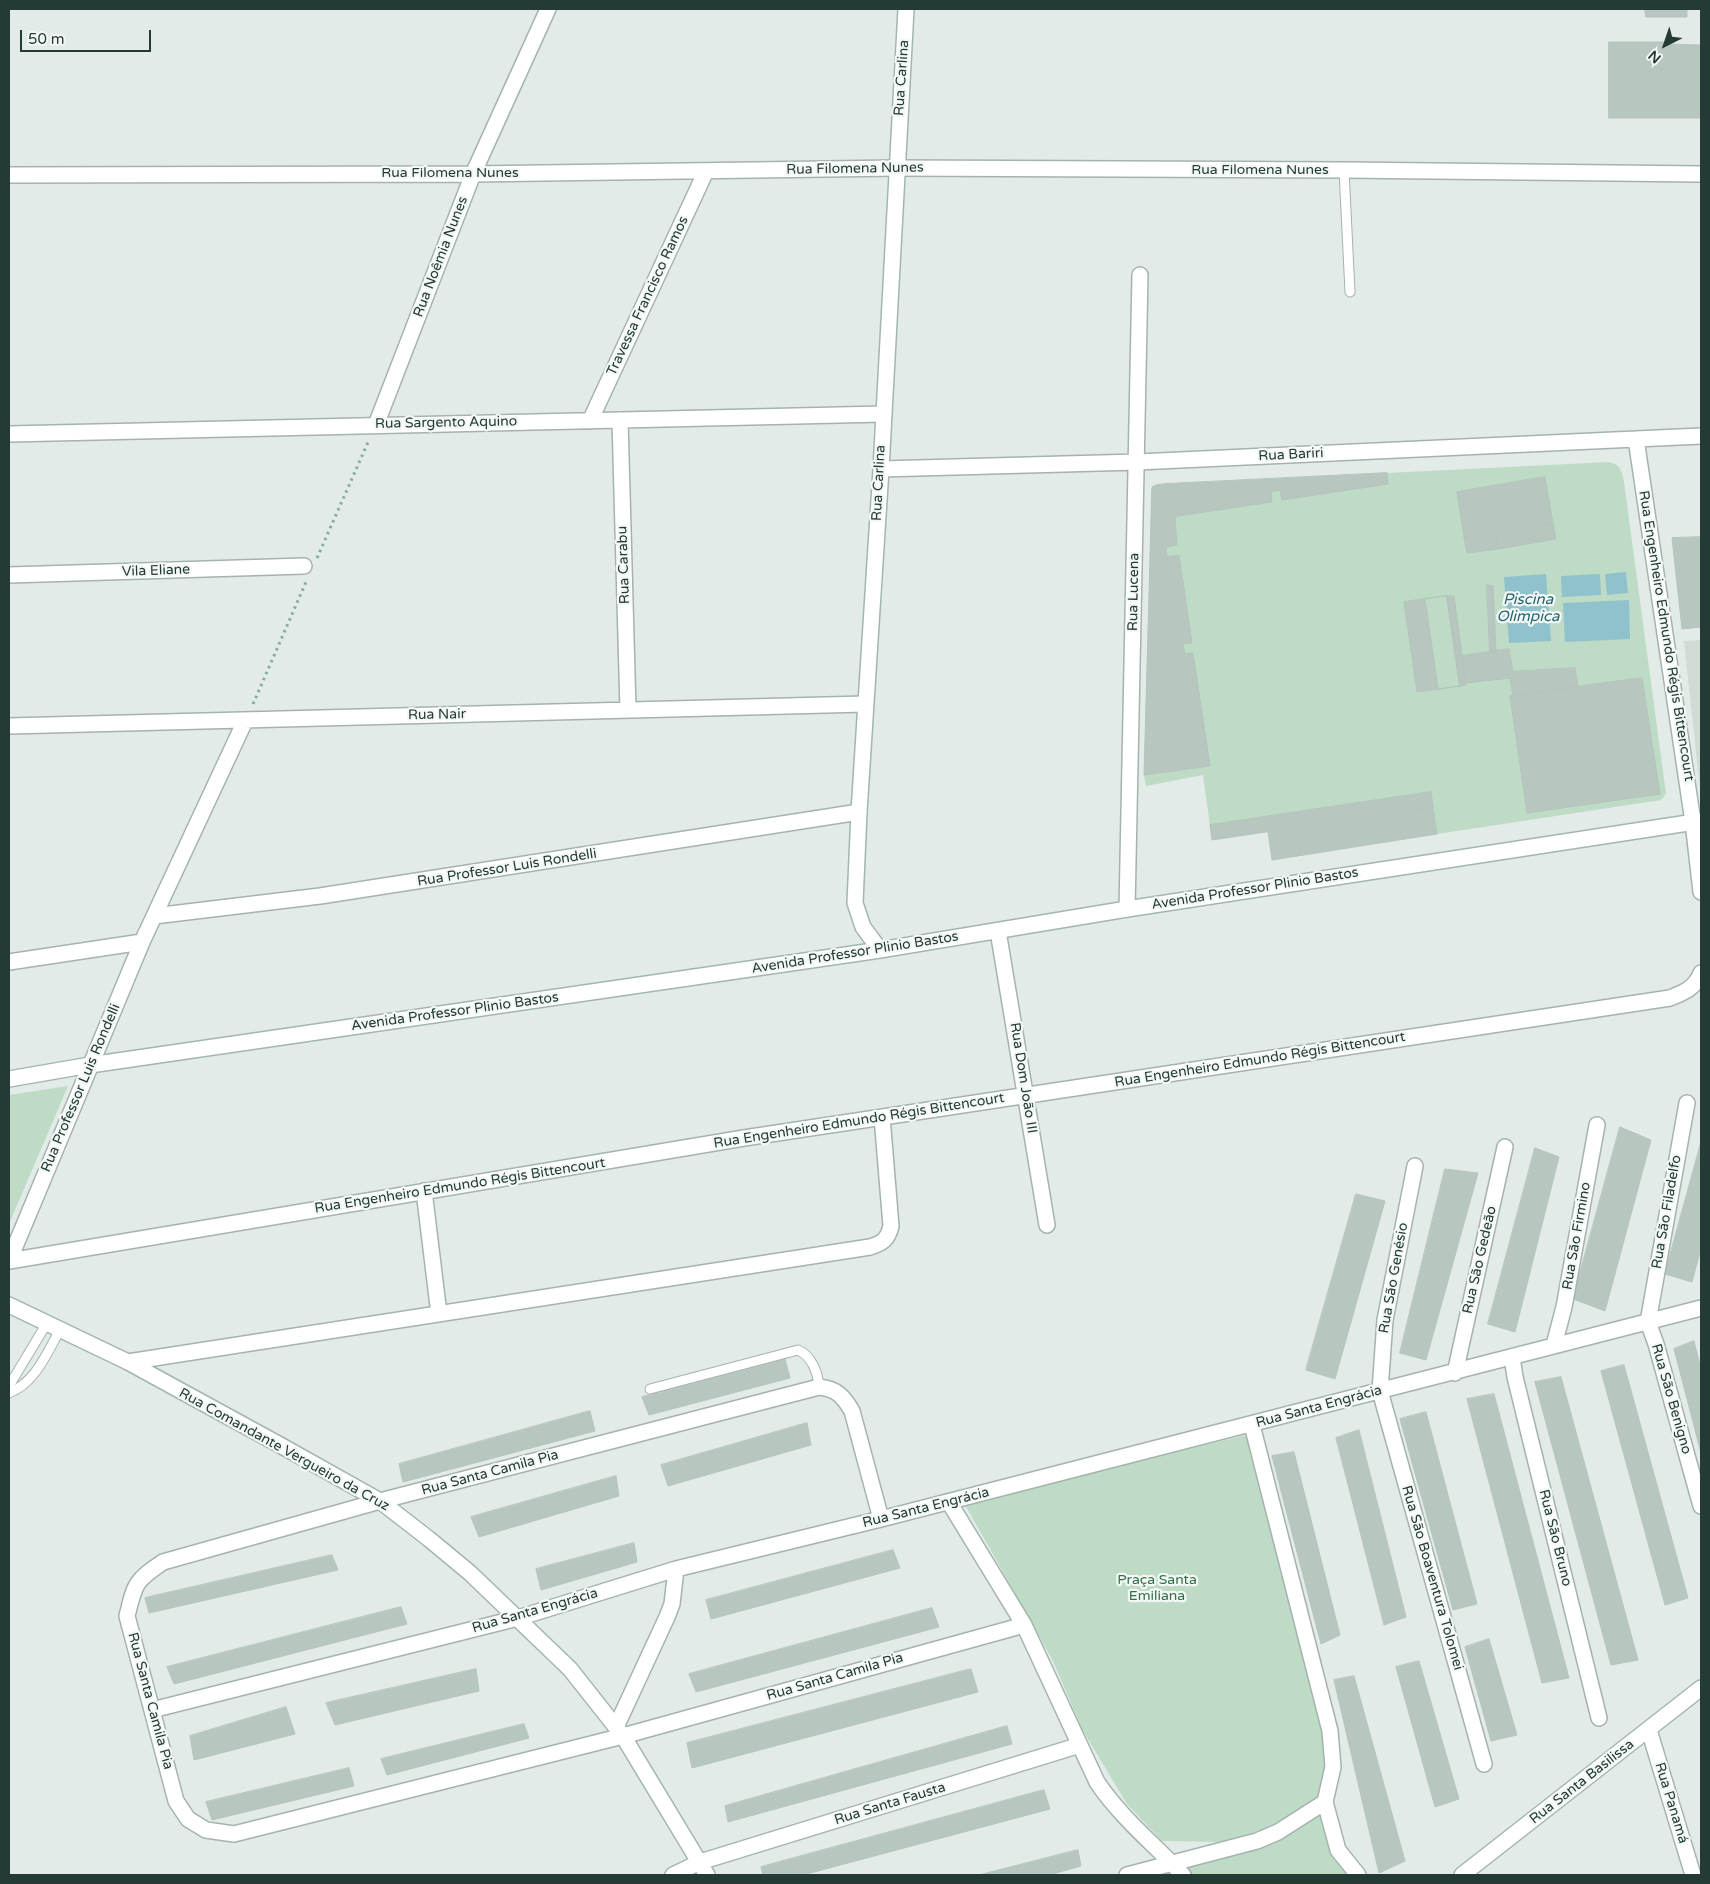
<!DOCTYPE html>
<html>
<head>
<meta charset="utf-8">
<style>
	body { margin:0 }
	#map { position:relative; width:1710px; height:1884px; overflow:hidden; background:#e2ebe7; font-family:"Varela Round",sans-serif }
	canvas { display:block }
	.frame { position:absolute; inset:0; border:10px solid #243b35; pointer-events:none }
	.north { position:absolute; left:1640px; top:20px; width:50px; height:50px; -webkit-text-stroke:4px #f3f8f5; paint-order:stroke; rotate:221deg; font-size:14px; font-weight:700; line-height:20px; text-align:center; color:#243b35 }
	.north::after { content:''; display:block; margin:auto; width:18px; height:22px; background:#243b35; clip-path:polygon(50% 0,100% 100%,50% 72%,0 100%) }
	.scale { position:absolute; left:20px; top:30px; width:131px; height:22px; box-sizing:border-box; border:2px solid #243b35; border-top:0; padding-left:6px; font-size:15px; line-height:18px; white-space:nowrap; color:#243b35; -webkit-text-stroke:4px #f3f8f5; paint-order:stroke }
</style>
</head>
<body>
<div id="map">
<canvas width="1710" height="1884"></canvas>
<div class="frame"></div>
<div class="north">N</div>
<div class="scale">50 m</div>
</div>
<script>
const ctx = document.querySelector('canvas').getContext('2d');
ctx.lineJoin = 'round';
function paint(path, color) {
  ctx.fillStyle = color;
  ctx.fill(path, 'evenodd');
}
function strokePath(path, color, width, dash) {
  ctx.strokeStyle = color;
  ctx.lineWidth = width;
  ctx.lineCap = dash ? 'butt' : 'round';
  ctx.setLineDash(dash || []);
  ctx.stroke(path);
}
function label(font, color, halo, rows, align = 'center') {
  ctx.font = font + ' "Varela Round",sans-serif';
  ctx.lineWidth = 4.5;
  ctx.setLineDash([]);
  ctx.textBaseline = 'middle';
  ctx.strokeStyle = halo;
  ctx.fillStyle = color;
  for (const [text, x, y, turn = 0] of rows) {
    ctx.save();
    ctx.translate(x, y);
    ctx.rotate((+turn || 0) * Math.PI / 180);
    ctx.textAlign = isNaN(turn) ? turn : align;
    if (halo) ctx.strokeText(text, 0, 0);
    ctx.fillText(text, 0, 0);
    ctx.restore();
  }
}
const built = new Path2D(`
	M1701 640V798L1684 641Z`);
const green = new Path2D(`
	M1609 462C1620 464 1622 471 1624 482L1666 794 1661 800 1437 834 1433 807 1212 840 1203 775 1146 786 1144 775 1151 497V489L1153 486 1165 484Z
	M68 1086 9 1224V1095Z
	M1248 1435 1330 1755 1320 1798 1275 1826 1222 1842 1162 1841 1127 1804 1082 1729 1053 1661 963 1501Z
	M1326 1810 1334 1858 1351 1875H1192L1187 1868 1223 1855Z`);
const water = new Path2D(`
	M1626 572 1628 593 1607 595 1605 574Z
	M1546 574 1551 641 1509 643 1504 577Z
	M1600 574 1601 595 1562 597 1561 576Z
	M1629 600 1630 639 1565 642 1563 603Z`);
const building = new Path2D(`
	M1645 9H1687V17H1646Z
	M1609 42H1669V44L1701 45V118H1609Z
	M1387 473 1388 484 1282 500 1280 490 1271 492 1272 502 1178 516 1175 518 1177 545 1166 547 1167 557 1179 555 1192 643 1183 644 1185 654 1193 653 1210 766 1144 775 1152 488 1157 494 1167 488 1165 484Z
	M1545 477 1553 523 1464 537 1457 492Z
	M1165 484 1167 488 1157 494 1152 487 1156 485Z
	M1553 523 1556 539 1498 549 1496 533Z
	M1496 533 1498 549 1467 553 1464 537Z
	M1701 537V627L1682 629 1672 538Z
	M1487 585 1493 586 1496 651 1490 652Z
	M1447 596 1460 686 1417 692 1404 602Z
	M1447 596 1460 686 1438 689 1425 599Z
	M1447 596H1454L1466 685 1460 686Z
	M1509 649 1513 672H1509L1510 678 1466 683 1462 656Z
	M1575 668 1578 687 1513 696 1509 672Z
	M1642 678 1660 794 1527 813 1510 696Z
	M1431 792 1433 807 1212 840 1210 825Z
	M1433 807 1437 834 1272 860 1268 832Z
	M1620 1127 1651 1140 1605 1311 1573 1299Z
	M1701 1142V1248L1692 1282 1665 1274Z
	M1535 1148 1559 1157 1515 1332 1488 1324Z
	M1445 1169 1478 1173 1426 1360 1400 1353Z
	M1356 1194 1385 1201 1335 1379 1306 1370Z
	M1694 1341 1701 1369V1453L1674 1349Z
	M785 1359 790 1378 649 1415 642 1397Z
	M1624 1365 1688 1598 1665 1605 1601 1371Z
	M1561 1377 1638 1660 1611 1665 1535 1382Z
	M1494 1394 1569 1678 1542 1683 1467 1399Z
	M590 1411 595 1431 403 1482 399 1464Z
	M1426 1412 1477 1604 1453 1610 1400 1419Z
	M807 1423 811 1445 668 1486 661 1465Z
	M1359 1430 1406 1617 1384 1625 1336 1438Z
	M1294 1452 1340 1635 1321 1644 1272 1456Z
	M616 1476 619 1496 479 1537 471 1517Z
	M634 1543 637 1562 541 1590 536 1569Z
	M893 1550 900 1568 711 1619 706 1600Z
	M332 1555 338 1570 149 1613 145 1598Z
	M401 1607 407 1624 174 1684 167 1667Z
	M932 1608 939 1627 696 1692 689 1674Z
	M1489 1639 1517 1735 1491 1741 1465 1647Z
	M1419 1661 1459 1799 1435 1807 1396 1667Z
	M476 1669 479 1691 335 1725 326 1703Z
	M971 1669 978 1692 692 1768 687 1743Z
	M1354 1676 1405 1861 1379 1873 1334 1680Z
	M286 1707 295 1734 194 1760 190 1736Z
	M524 1724 529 1738 387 1775 381 1759Z
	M1007 1726 1012 1744 728 1822 725 1806Z
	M349 1768 354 1786 212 1820 206 1802Z
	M1044 1790 1050 1809 803 1875H763L761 1867Z
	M1078 1850 1081 1866 1049 1875H979Z`);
const path = new Path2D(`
	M317 558 369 440
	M253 704 306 582`);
const lane = new Path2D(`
	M1344 170 1350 292
	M9 1386 47 1323
	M650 1389 798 1350C812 1356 818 1373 819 1387
	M9 1393C36 1382 46 1354 60 1330`);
const street = new Path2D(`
	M9 175 473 174 896 168 1344 170 1701 174
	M620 420 628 710
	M590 421 706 171
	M376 425 473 174 548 9
	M9 434 883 414
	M1636 439 1693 822 1701 892
	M881 469 1137 462 1701 436
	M9 575 304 566
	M9 726 865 704
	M1127 909 1140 275
	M154 916 320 896 859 812
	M998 931 1047 1225
	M9 962 142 942
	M1687 1103 1648 1322 1656 1344 1701 1506
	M1415 1166 1385 1320 1380 1391 1484 1764
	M424 1191 439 1314
	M9 1261 744 1138 1670 998C1685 992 1695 988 1701 973
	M9 1261 142 942 245 721
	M1554 1345 1564 1307 1597 1125
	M1512 1357 1515 1377 1599 1718
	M128 1362 870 1247C883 1243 888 1239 891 1226L882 1117
	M1455 1373 1505 1147
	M1252 1425 1330 1731 1333 1767 1325 1802 1338 1850 1358 1875
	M949 1502 1024 1625 1097 1782C1121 1818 1154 1844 1183 1875
	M881 1519 852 1411C843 1396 837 1389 819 1387L380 1501 163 1562C135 1581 135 1583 127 1616L176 1801 188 1819 206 1830 234 1834 623 1736 1024 1625
	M152 1710 518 1618 676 1569 881 1519 1701 1308
	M616 1727 667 1617 672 1604 676 1569
	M1649 1730 1693 1875
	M673 1875 700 1862 1080 1745
	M1127 1875 1257 1841 1278 1832 1325 1802`);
const secondary = new Path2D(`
	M880 950 863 927 855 903 859 812 881 469 906 9
	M9 1079 90 1065 880 950 1127 909 1701 821
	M9 1305 128 1362 280 1445 380 1501 429 1539 470 1573 570 1669 623 1736 707 1875
	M1462 1875 1701 1688`);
const streetNames = [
	["Rua Carlina",902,78,-86],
	["Rua Filomena Nunes",855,169,-1],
	["Rua Filomena Nunes",1260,170],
	["Rua Filomena Nunes",450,173],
	["Rua Noêmia Nunes",441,257,-69],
	["Travessa Francisco Ramos",648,296,-65],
	["Rua Sargento Aquino",446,423,-1],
	["Rua Bariri",1291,455,-3],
	["Rua Carlina",879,483,-87],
	["Rua Carabu",624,565,-92],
	["Vila Eliane",156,571,-2],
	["Rua Lucena",1134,592,-89],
	["Rua Engenheiro Edmundo Régis Bittencourt",1666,636,81],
	["Rua Nair",437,715,-1],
	["Rua Professor Luis Rondelli",507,868,-9],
	["Avenida Professor Plinio Bastos",1255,889,-9],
	["Avenida Professor Plinio Bastos",855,953,-9],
	["Avenida Professor Plinio Bastos",455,1012,-8],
	["Rua Engenheiro Edmundo Régis Bittencourt",1260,1060,-9],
	["Rua Dom João III",1023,1078,81],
	["Rua Professor Luis Rondelli",81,1088,-67],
	["Rua Engenheiro Edmundo Régis Bittencourt",859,1121,-9],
	["Rua Engenheiro Edmundo Régis Bittencourt",460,1186,-9],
	["Rua São Filadelfo",1667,1212,-80],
	["Rua São Firmino",1577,1236,-80],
	["Rua São Gedeão",1480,1260,-77],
	["Rua São Genésio",1394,1278,-80],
	["Rua São Benigno",1671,1399,74],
	["Rua Santa Engrácia",1319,1407,-15],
	["Rua Comandante Vergueiro da Cruz",284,1450,29],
	["Rua Santa Camila Pia",490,1473,-15],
	["Rua Santa Engrácia",926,1508,-14],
	["Rua São Bruno",1555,1538,76],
	["Rua São Boaventura Tolomei",1432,1578,74],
	["Rua Santa Engrácia",535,1611,-16],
	["Rua Santa Camila Pia",835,1677,-16],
	["Rua Santa Camila Pia",150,1701,75],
	["Rua Santa Basilissa",1582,1782,-38],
	["Rua Panamá",1671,1803,73],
	["Rua Santa Fausta",890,1804,-17]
];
const parkNames = [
	["Praça Santa",1157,1580],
	["Emiliana",1157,1596]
];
const waterNames = [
	["Piscina",1528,600],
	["Olimpica",1528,617]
];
paint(built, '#d1dbd6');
paint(green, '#bddbc5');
paint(water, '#8fc2cc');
paint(building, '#b8c6c0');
strokePath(building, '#b5c4be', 1);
strokePath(lane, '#a5b3ae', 11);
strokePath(street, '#a5b3ae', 18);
strokePath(secondary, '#a2b6af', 18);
strokePath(path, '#85aca0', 3, [2.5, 4]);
strokePath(lane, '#fff', 9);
strokePath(street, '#fff', 15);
strokePath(secondary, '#fff', 15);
label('14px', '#243b35', '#f3f8f5', streetNames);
label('14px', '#316e49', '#f3f8f5', parkNames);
label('italic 15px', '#236572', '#f3f8f5', waterNames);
</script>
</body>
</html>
